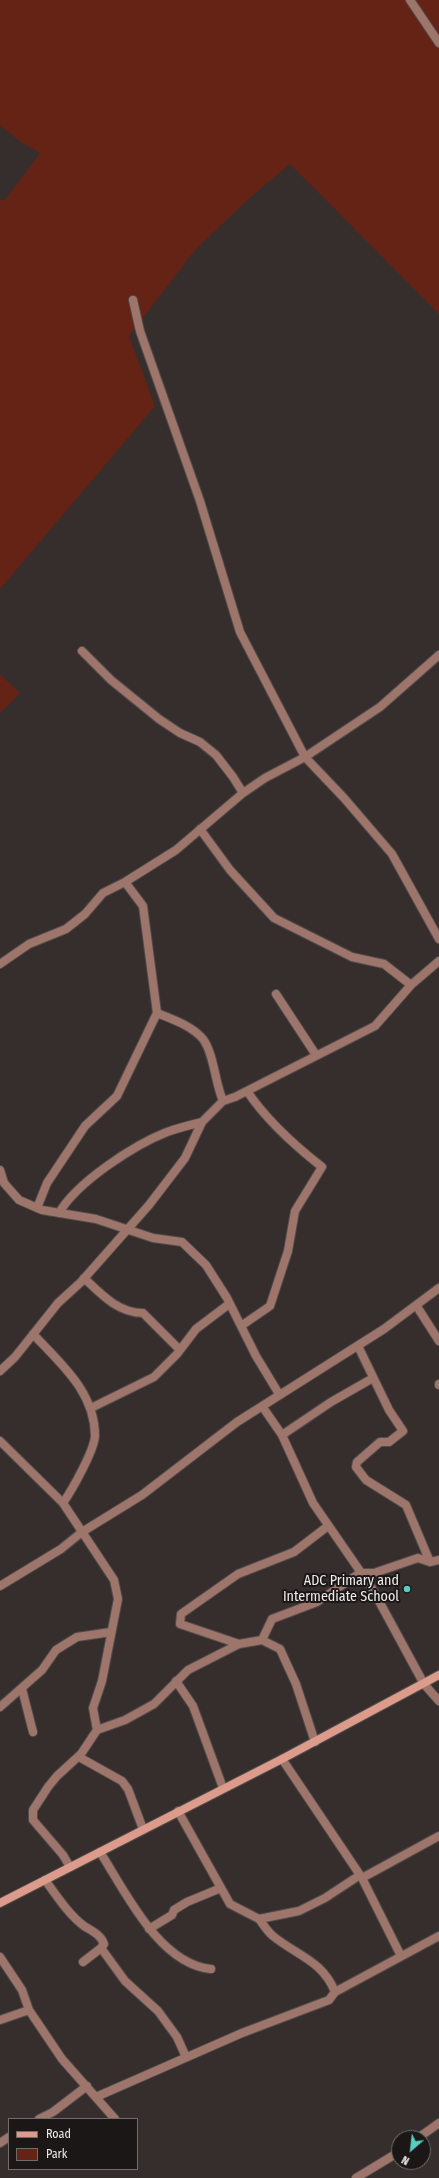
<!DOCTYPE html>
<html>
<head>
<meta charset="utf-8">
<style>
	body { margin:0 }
	#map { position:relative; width:439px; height:2178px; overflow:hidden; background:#352e2d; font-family:"Fira Sans Condensed",sans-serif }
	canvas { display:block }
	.legend { position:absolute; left:8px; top:2118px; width:130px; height:52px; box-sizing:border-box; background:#1a1716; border:1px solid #6f6c6b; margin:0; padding:5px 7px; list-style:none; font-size:12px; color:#efebea }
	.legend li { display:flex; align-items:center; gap:8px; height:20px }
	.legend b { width:20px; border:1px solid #6f6c6b }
	.north { position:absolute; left:391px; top:2130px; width:40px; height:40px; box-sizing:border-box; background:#1a1716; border:1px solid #6f6c6b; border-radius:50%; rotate:208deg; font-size:11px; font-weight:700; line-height:16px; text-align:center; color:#efebea }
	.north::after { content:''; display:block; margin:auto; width:14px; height:18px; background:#58cec0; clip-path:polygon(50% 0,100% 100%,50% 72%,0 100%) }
</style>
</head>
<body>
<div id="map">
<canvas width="439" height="2178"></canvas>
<ul class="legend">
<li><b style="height:5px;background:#dd9b8b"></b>Road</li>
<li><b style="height:11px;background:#642314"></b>Park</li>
</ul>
<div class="north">N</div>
</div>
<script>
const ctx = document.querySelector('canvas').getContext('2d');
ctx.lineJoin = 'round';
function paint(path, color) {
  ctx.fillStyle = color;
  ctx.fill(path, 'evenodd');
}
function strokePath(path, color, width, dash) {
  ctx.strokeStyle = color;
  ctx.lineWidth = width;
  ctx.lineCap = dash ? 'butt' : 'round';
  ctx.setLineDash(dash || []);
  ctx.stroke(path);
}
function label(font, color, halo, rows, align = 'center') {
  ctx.font = font + ' "Fira Sans Condensed",sans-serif';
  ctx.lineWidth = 4;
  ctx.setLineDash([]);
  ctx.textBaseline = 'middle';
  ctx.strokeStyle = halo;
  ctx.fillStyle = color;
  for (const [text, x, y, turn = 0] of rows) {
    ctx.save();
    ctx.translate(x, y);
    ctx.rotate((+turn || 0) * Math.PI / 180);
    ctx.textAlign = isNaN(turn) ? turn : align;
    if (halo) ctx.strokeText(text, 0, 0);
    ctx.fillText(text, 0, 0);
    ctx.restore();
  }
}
const green = new Path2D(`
	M0 0H439V314L290 164 254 194 195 250 129 336 155 406 0 589V200H5L40 153 21 142 0 126Z
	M0 674 20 693 0 713Z`);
const minor = new Path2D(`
	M410 0 439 43
	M133 300 140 331 200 501 240 632 305 757 344 798 392 854 439 939
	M82 651 111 680 159 719 180 733 200 742 216 755 233 777 243 793
	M200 829 230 870 274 918 352 957 384 964 411 985
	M0 964 29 944 66 929 85 914 103 893 125 882 176 850 243 793 265 778 305 757 380 707 439 655
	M276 994 316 1055
	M157 1013C172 1019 192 1026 203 1039 214 1054 215 1083 223 1101
	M0 1170 4 1183 19 1200 42 1210 96 1219 153 1238 182 1242 206 1265 227 1298 256 1356 279 1394
	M37 1208 47 1183 85 1126 117 1096 157 1013 143 906 125 882
	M59 1213C77 1182 134 1145 167 1132 178 1128 190 1125 202 1122
	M84 1278C101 1294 118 1313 143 1313L180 1350
	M416 1305 439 1341
	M241 1326 270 1306 288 1251 295 1211 322 1167C294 1145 267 1121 247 1091
	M33 1334C61 1364 95 1392 95 1436 94 1451 72 1490 63 1503
	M358 1346 389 1410 403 1431 389 1442H380L357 1462 356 1467 366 1480 406 1505 430 1562
	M0 1371 15 1357 58 1303 81 1282 149 1205 185 1158 202 1122 223 1101 235 1097 375 1026 411 985 439 961
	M439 1384V1385
	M262 1406 282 1435 313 1503 373 1590 424 1684 439 1701
	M91 1408 154 1377 177 1354 196 1329 229 1304
	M282 1435 331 1402 373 1378
	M0 1441 63 1503 114 1580 118 1599 102 1681 93 1708 97 1730
	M0 1586 61 1549 82 1532 142 1495 237 1422 384 1329 439 1288
	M262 1640 272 1619 317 1602 360 1573H374L418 1558 430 1562 439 1560
	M239 1644 180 1624 181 1614 238 1574 294 1552 328 1526
	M176 1681 193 1706 223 1788
	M22 1689 33 1732
	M0 1707 42 1670 56 1650 77 1637 111 1632
	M79 1757 122 1781 128 1789 143 1829
	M282 1759 362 1878 401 1956
	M178 1811 230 1904 259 1919 299 1911 325 1898 360 1875
	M100 1852C125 1891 159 1964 211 1969
	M70 1867 63 1855 33 1820V1810L48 1787 57 1776 81 1754 97 1730 125 1720 154 1704 188 1670 239 1644 262 1640 280 1649 296 1684 315 1742
	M362 1878 439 1836
	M45 1880C57 1896 68 1914 84 1926 92 1931 101 1935 104 1944L101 1948 125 1981 158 2011 177 2037 186 2057
	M259 1919C263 1924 267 1931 273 1936 296 1955 323 1961 335 1992
	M149 1929 172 1915 174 1910 187 1902 221 1888
	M0 1957 22 1990 29 2010 62 2059 115 2119
	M83 1962 101 1948
	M0 2020 29 2010
	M96 2097 242 2033 329 2000 335 1992 439 1936
	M39 2119 53 2112 87 2086
	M418 2138 439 2123
	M0 2143 9 2137
	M356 2178 399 2152`);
const secondary = new Path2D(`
	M0 1903 282 1759 439 1675`);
const markers = [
	[407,1589,4,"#58cec0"]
];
const poiNames = [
	["ADC Primary and",399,1581],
	["Intermediate School",399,1597]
];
paint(green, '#642314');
strokePath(minor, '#534c4b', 10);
strokePath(secondary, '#534c4b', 10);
strokePath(minor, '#9e756b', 8);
strokePath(secondary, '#dd9b8b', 8);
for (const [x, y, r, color] of markers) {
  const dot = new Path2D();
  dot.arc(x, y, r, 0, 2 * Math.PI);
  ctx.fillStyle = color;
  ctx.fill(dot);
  strokePath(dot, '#1a1716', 1.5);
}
label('14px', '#efebea', '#1a1716', poiNames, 'right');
</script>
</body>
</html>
